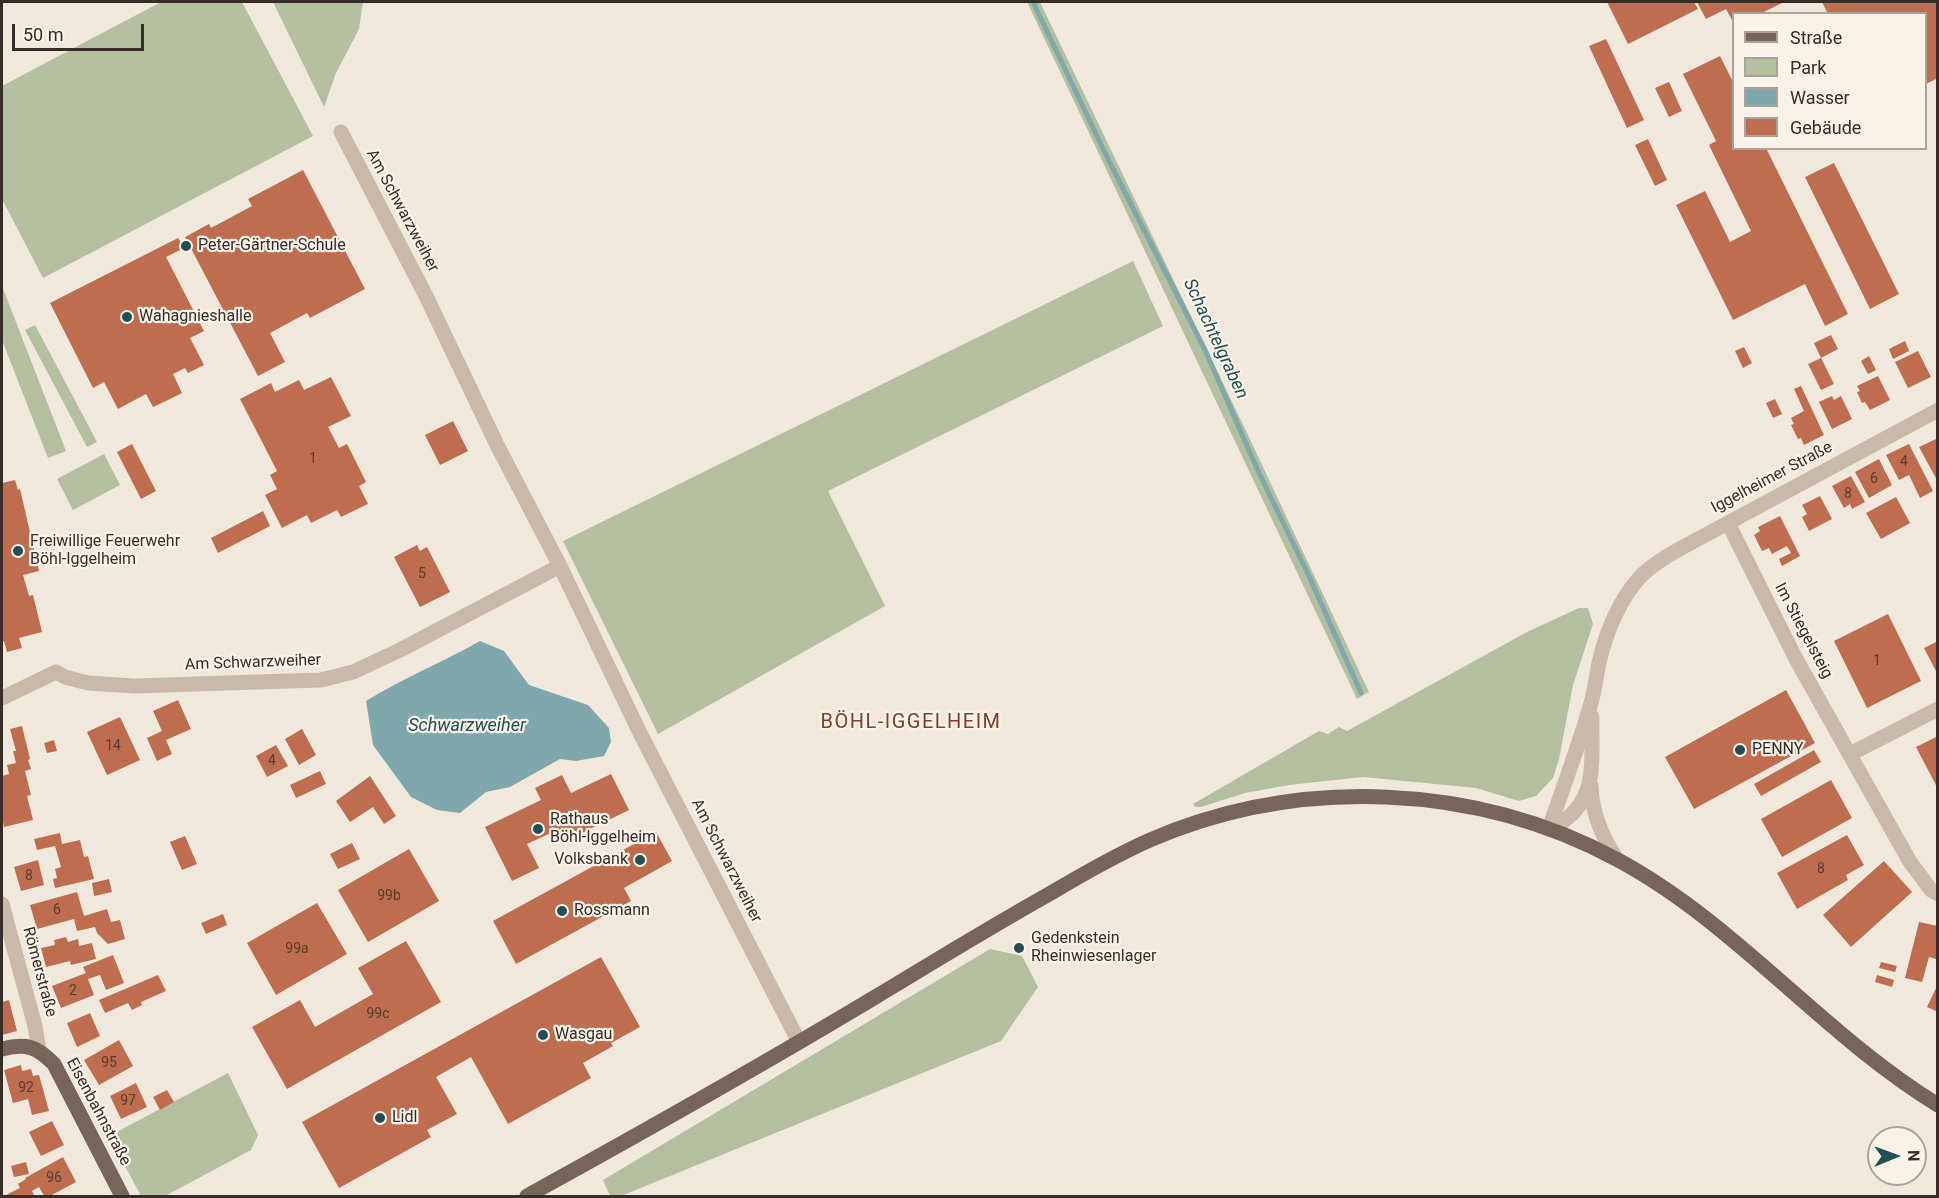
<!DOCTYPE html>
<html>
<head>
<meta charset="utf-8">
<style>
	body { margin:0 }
	#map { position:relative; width:1939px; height:1198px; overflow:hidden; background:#f1e8dd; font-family:Roboto,sans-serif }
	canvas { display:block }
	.frame { position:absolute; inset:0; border:3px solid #362d29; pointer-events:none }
	.legend { position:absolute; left:1732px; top:12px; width:195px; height:138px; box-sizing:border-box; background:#f8f2e9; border:2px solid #aaa39c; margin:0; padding:8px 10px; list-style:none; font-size:18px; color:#362d29 }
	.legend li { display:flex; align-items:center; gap:12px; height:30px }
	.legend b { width:30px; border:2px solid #aaa39c }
	.north { position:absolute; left:1867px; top:1126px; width:60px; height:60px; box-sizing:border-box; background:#f8f2e9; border:2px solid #aaa39c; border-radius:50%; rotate:89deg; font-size:16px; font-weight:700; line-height:24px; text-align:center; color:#362d29 }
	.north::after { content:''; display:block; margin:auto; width:21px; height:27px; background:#214f55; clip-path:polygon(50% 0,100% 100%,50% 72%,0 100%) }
	.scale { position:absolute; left:12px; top:24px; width:132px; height:27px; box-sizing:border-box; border:3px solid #362d29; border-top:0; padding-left:8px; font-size:18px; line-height:21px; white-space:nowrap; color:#362d29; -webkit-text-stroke:4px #f8f2e9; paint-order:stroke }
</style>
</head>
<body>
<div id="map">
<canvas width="1939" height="1198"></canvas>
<div class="frame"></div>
<ul class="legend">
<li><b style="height:8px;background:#77655b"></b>Straße</li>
<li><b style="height:16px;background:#b3bf9e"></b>Park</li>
<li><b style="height:16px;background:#7ea8ac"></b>Wasser</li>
<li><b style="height:16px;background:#be6d4e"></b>Gebäude</li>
</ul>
<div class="north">N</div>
<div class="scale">50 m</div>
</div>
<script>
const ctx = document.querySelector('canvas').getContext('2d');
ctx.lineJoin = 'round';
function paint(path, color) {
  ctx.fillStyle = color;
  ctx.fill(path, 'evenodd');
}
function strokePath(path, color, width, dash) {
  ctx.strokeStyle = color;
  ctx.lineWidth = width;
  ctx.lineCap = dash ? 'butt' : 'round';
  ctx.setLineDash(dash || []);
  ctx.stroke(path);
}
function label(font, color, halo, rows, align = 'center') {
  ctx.font = font + ' Roboto,sans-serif';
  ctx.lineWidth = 4.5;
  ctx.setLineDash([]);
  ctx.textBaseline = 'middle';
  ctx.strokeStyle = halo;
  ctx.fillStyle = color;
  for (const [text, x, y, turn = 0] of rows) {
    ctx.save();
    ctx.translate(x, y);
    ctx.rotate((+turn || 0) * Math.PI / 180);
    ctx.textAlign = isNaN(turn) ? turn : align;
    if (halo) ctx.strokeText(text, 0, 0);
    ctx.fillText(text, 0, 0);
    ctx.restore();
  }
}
const green = new Path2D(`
	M161 2H242L313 136 43 278 2 199V86Z
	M273 2H363L359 29 336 73 324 107Z
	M1027 2H1040L1247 433 1369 692 1357 699Z
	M1133 261 1163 326 828 491 885 606 658 734 563 541Z
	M2 286 66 451 48 458 2 340Z
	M35 325 97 442 87 447 25 330Z
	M104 454 120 485 73 510 57 479Z
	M1579 608H1588L1593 624 1573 685 1559 759 1553 778 1536 796 1519 801 1476 788 1363 777 1289 785 1245 793 1201 807H1196L1193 804 1319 731 1328 734 1339 727 1347 731 1527 632Z
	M990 949 1022 956 1038 987 1001 1041 621 1196H610L603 1180Z
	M228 1073 258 1135 251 1150 165 1196H141L109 1136Z`);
const water = new Path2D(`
	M480 641 504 651 529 685 588 705 609 728 611 742 604 756 576 761 560 759 510 787 486 792 460 813 437 810 411 797 373 745 366 701C403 678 443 662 480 641Z`);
const stream = new Path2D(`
	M1033 2 1107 157 1205 350 1259 473 1308 574 1361 693`);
const building = new Path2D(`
	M1607 2H1694L1698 9 1628 44Z
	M1697 2H1784L1760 14H1734V24L1726 9 1706 19Z
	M1822 2H1938V78L1926 84V14H1828Z
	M1606 39 1644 120 1627 128 1589 46Z
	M1720 56 1734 84V148H1766L1848 314 1825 326 1805 284 1733 320 1676 205 1705 191 1730 242 1751 231 1709 145 1716 141 1683 74Z
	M1669 82 1682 111 1669 117 1655 88Z
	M1648 139 1667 180 1655 186 1635 145Z
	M1834 163 1899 294 1870 309 1805 177Z
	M303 170 365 289 310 318 307 313 270 333 285 362 258 376 185 237 209 224 211 228 252 206 248 199Z
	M178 238 184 248 166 257 204 331 190 338 204 365 188 373 185 368 173 374 182 393 166 401 153 407 146 394 118 409 104 382 93 388 50 303Z
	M1831 335 1838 349 1821 358 1814 343Z
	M1905 341 1909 351 1893 359 1889 349Z
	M1744 347 1752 363 1743 368 1735 351Z
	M1918 351 1931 377 1908 388 1895 362Z
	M1869 356 1876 370 1868 374 1861 361Z
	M1821 358 1834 384 1821 390 1808 364Z
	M1878 376 1890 400 1870 410 1865 402 1862 403 1857 392 1860 391 1857 386Z
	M331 377 351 416 328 427 339 448 347 444 366 482 359 486 368 504 341 517 337 510 311 523 307 515 282 528 265 495 277 489 270 475 277 471 240 399 271 383 275 392 299 380 304 390Z
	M1801 386 1824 435 1804 445 1801 438 1798 439 1791 425 1794 424 1791 418 1804 411 1794 389Z
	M1832 396 1834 400 1841 396 1852 419 1832 429 1819 402Z
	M1775 399 1782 414 1773 418 1766 403Z
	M453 421 468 451 440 465 425 435Z
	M1938 438V482L1919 447Z
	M132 444 156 491 141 499 117 452Z
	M1909 444 1933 491 1920 498 1909 475 1899 480 1886 455Z
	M1879 459 1892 485 1869 498 1855 472Z
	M1851 476 1865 502 1852 509 1850 504 1844 508 1832 486Z
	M15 480 18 490 20 489 39 571 23 575 29 596 33 595 42 632 19 638 22 648 7 652 4 641 2 642V483Z
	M1820 496 1832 519 1809 531 1802 517 1807 514 1802 505Z
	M1896 497 1910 523 1881 539 1866 513Z
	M263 511 270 526 218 553 211 538Z
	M1780 516 1800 556 1782 566 1779 559 1791 553 1787 546 1772 554 1769 548 1762 551 1754 535 1760 531 1758 527Z
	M417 545 420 551 427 547 450 592 420 607 394 557Z
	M1888 614 1921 681 1867 708 1834 641Z
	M1938 641V675L1924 648Z
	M1786 690 1815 743 1694 809 1665 757Z
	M178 700 191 729 166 740 172 754 157 761 147 738 162 731 153 711Z
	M120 717 140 760 107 775 87 732Z
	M22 726 30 759 28 760 31 769 25 771 31 795 27 796 33 820 4 827 2 816V776L9 774 7 765 16 763 13 751H16L10 729Z
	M302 729 316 755 299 765 285 739Z
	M1938 736V789L1916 747Z
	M54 740 57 751 47 753 44 743Z
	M276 745 288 766 267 777 256 756Z
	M1814 750 1821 762 1761 796 1754 784Z
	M320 771 326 784 296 798 290 785Z
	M611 774 629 810 561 843 555 831 527 844 539 868 512 881 485 827 541 800 535 788 562 775 571 793Z
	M370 776 396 816 384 824 373 807 350 822 336 801Z
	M1831 780 1852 818 1782 857 1761 819Z
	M656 832 672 861 624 888 631 901 516 964 493 921Z
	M60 833 62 844 80 840 84 857 88 856 94 879 55 888 53 879 57 878 55 869 61 867 55 846 37 850 34 839Z
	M1847 835 1864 865 1846 875 1848 880 1797 909 1777 873Z
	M185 836 197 864 182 870 170 842Z
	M352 843 360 859 338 869 330 854Z
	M409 849 439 901 368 942 338 890Z
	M38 860 44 885 21 891 14 867Z
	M1884 861 1912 892 1851 947 1823 915Z
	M109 879 112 892 94 896 92 883Z
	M77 892 84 916 107 909 111 922 120 920 125 939 108 944 97 933 95 927 77 931 74 919 37 929 30 905Z
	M317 903 347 954 276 995 247 943Z
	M223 914 227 925 206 934 201 923Z
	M1919 922 1938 926 1936 959 1929 957 1922 982 1905 978Z
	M66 937 68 942 78 939 79 946 92 943 96 959 71 965 70 961 46 967 41 948 55 945 54 940Z
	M406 941 441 1002 287 1089 252 1027 300 1000 315 1027 373 994 358 968Z
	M113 955 124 983 106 990 100 975 88 979 94 995 61 1008 52 986 86 973 83 967Z
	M601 957 640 1027 611 1043 613 1046 583 1063 591 1078 508 1124 471 1057 436 1077 457 1114 427 1130 431 1137 339 1188 302 1122Z
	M1881 962 1897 966 1895 972 1879 968Z
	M158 975 166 991 141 1002 142 1005 132 1010 128 1003 105 1013 99 1000Z
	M1877 975 1894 980 1892 987 1875 982Z
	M1938 984V1012L1927 1007Z
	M9 1000 17 1031 2 1035V1002Z
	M90 1013 100 1036 77 1047 67 1023Z
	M119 1040 133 1066 99 1085 84 1060Z
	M21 1065 22 1071 31 1069 33 1076 39 1075 49 1111 32 1115 28 1099 13 1103 4 1070Z
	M136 1083 147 1107 121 1119 110 1096Z
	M167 1090 174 1102 160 1110 153 1097Z
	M52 1121 64 1145 41 1156 29 1132Z
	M63 1157 76 1182 50 1196H44L39 1187 32 1191 34 1195 30 1196H4L20 1188 18 1184 26 1179 25 1178Z
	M26 1162 29 1174 14 1177 11 1166Z`);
const minor = new Path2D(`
	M341 132 426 296 497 445 560 566 640 733 799 1042
	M1728 523 1796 659 1910 862 1931 890 1938 894
	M2 698 56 672 65 677 88 683 134 686 321 680 353 672 400 650 560 566
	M1850 754 1938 709
	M1591 786C1592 813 1601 835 1616 858
	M1549 829C1563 787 1579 746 1591 703 1595 690 1596 676 1599 663 1606 632 1620 597 1643 574 1656 562 1670 554 1685 546L1938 410
	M1549 829C1600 807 1591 763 1592 717
	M2 904 35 1026 39 1050`);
const major = new Path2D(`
	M2 1049C26 1043 36 1046 54 1064L122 1196
	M527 1196C645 1131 762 1065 877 996 935 961 992 926 1051 893 1083 874 1116 855 1150 840 1299 776 1476 783 1618 860 1737 924 1823 1035 1938 1105`);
const markers = [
	[186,246,6,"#214f55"],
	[127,317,6,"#214f55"],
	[18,551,6,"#214f55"],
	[1740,750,6,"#214f55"],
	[538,829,6,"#214f55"],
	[640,860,6,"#214f55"],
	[562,911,6,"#214f55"],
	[1019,948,6,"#214f55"],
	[543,1035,6,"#214f55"],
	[380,1118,6,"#214f55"]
];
const numberNames = [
	["1",313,459],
	["4",1904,462],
	["6",1874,479],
	["8",1848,494],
	["5",422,574],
	["1",1877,661],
	["14",113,746],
	["4",272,761],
	["8",1821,869],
	["8",29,876],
	["99b",389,896],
	["6",57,910],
	["99a",297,949],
	["2",73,991],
	["99c",378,1014],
	["95",109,1063],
	["92",26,1088],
	["97",128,1101],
	["96",54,1178]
];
const streetNames = [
	["Am Schwarzweiher",402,211,62],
	["Iggelheimer Straße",1772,478,-28],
	["Im Stiegelsteig",1803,631,62],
	["Am Schwarzweiher",253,663,-2],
	["Am Schwarzweiher",726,861,63],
	["Römerstraße",39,972,75],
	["Eisenbahnstraße",98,1112,62]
];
const poiNames = [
	["Peter-Gärtner-Schule",198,246],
	["Wahagnieshalle",139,317],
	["Freiwillige Feuerwehr",30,542],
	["Böhl-Iggelheim",30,560],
	["PENNY",1752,750],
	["Rathaus",550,820],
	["Böhl-Iggelheim",550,838],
	["Volksbank",628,860,"right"],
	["Rossmann",574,911],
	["Gedenkstein",1031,939],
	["Rheinwiesenlager",1031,957],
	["Wasgau",555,1035],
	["Lidl",392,1118]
];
const waterNames = [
	["Schachtelgraben",1215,339,65],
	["Schwarzweiher",467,726]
];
const quarterNames = [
	["BÖHL-IGGELHEIM",911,723]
];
paint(green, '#b3bf9e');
paint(water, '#7ea8ac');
strokePath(stream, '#7ea8ac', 5);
paint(building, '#be6d4e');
strokePath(minor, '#c8b9aa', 15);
strokePath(major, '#77655b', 15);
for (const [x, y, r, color] of markers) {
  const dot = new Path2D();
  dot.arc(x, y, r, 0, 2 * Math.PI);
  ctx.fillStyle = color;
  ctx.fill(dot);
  strokePath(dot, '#f8f2e9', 2);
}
label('14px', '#583d32', null, numberNames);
label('16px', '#362d29', '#f8f2e9', streetNames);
label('16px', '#362d29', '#f8f2e9', poiNames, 'left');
label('italic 18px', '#214f55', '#f8f2e9', waterNames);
ctx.letterSpacing = '1.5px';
label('20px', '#803f27', '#f8f2e9', quarterNames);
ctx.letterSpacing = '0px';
</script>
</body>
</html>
